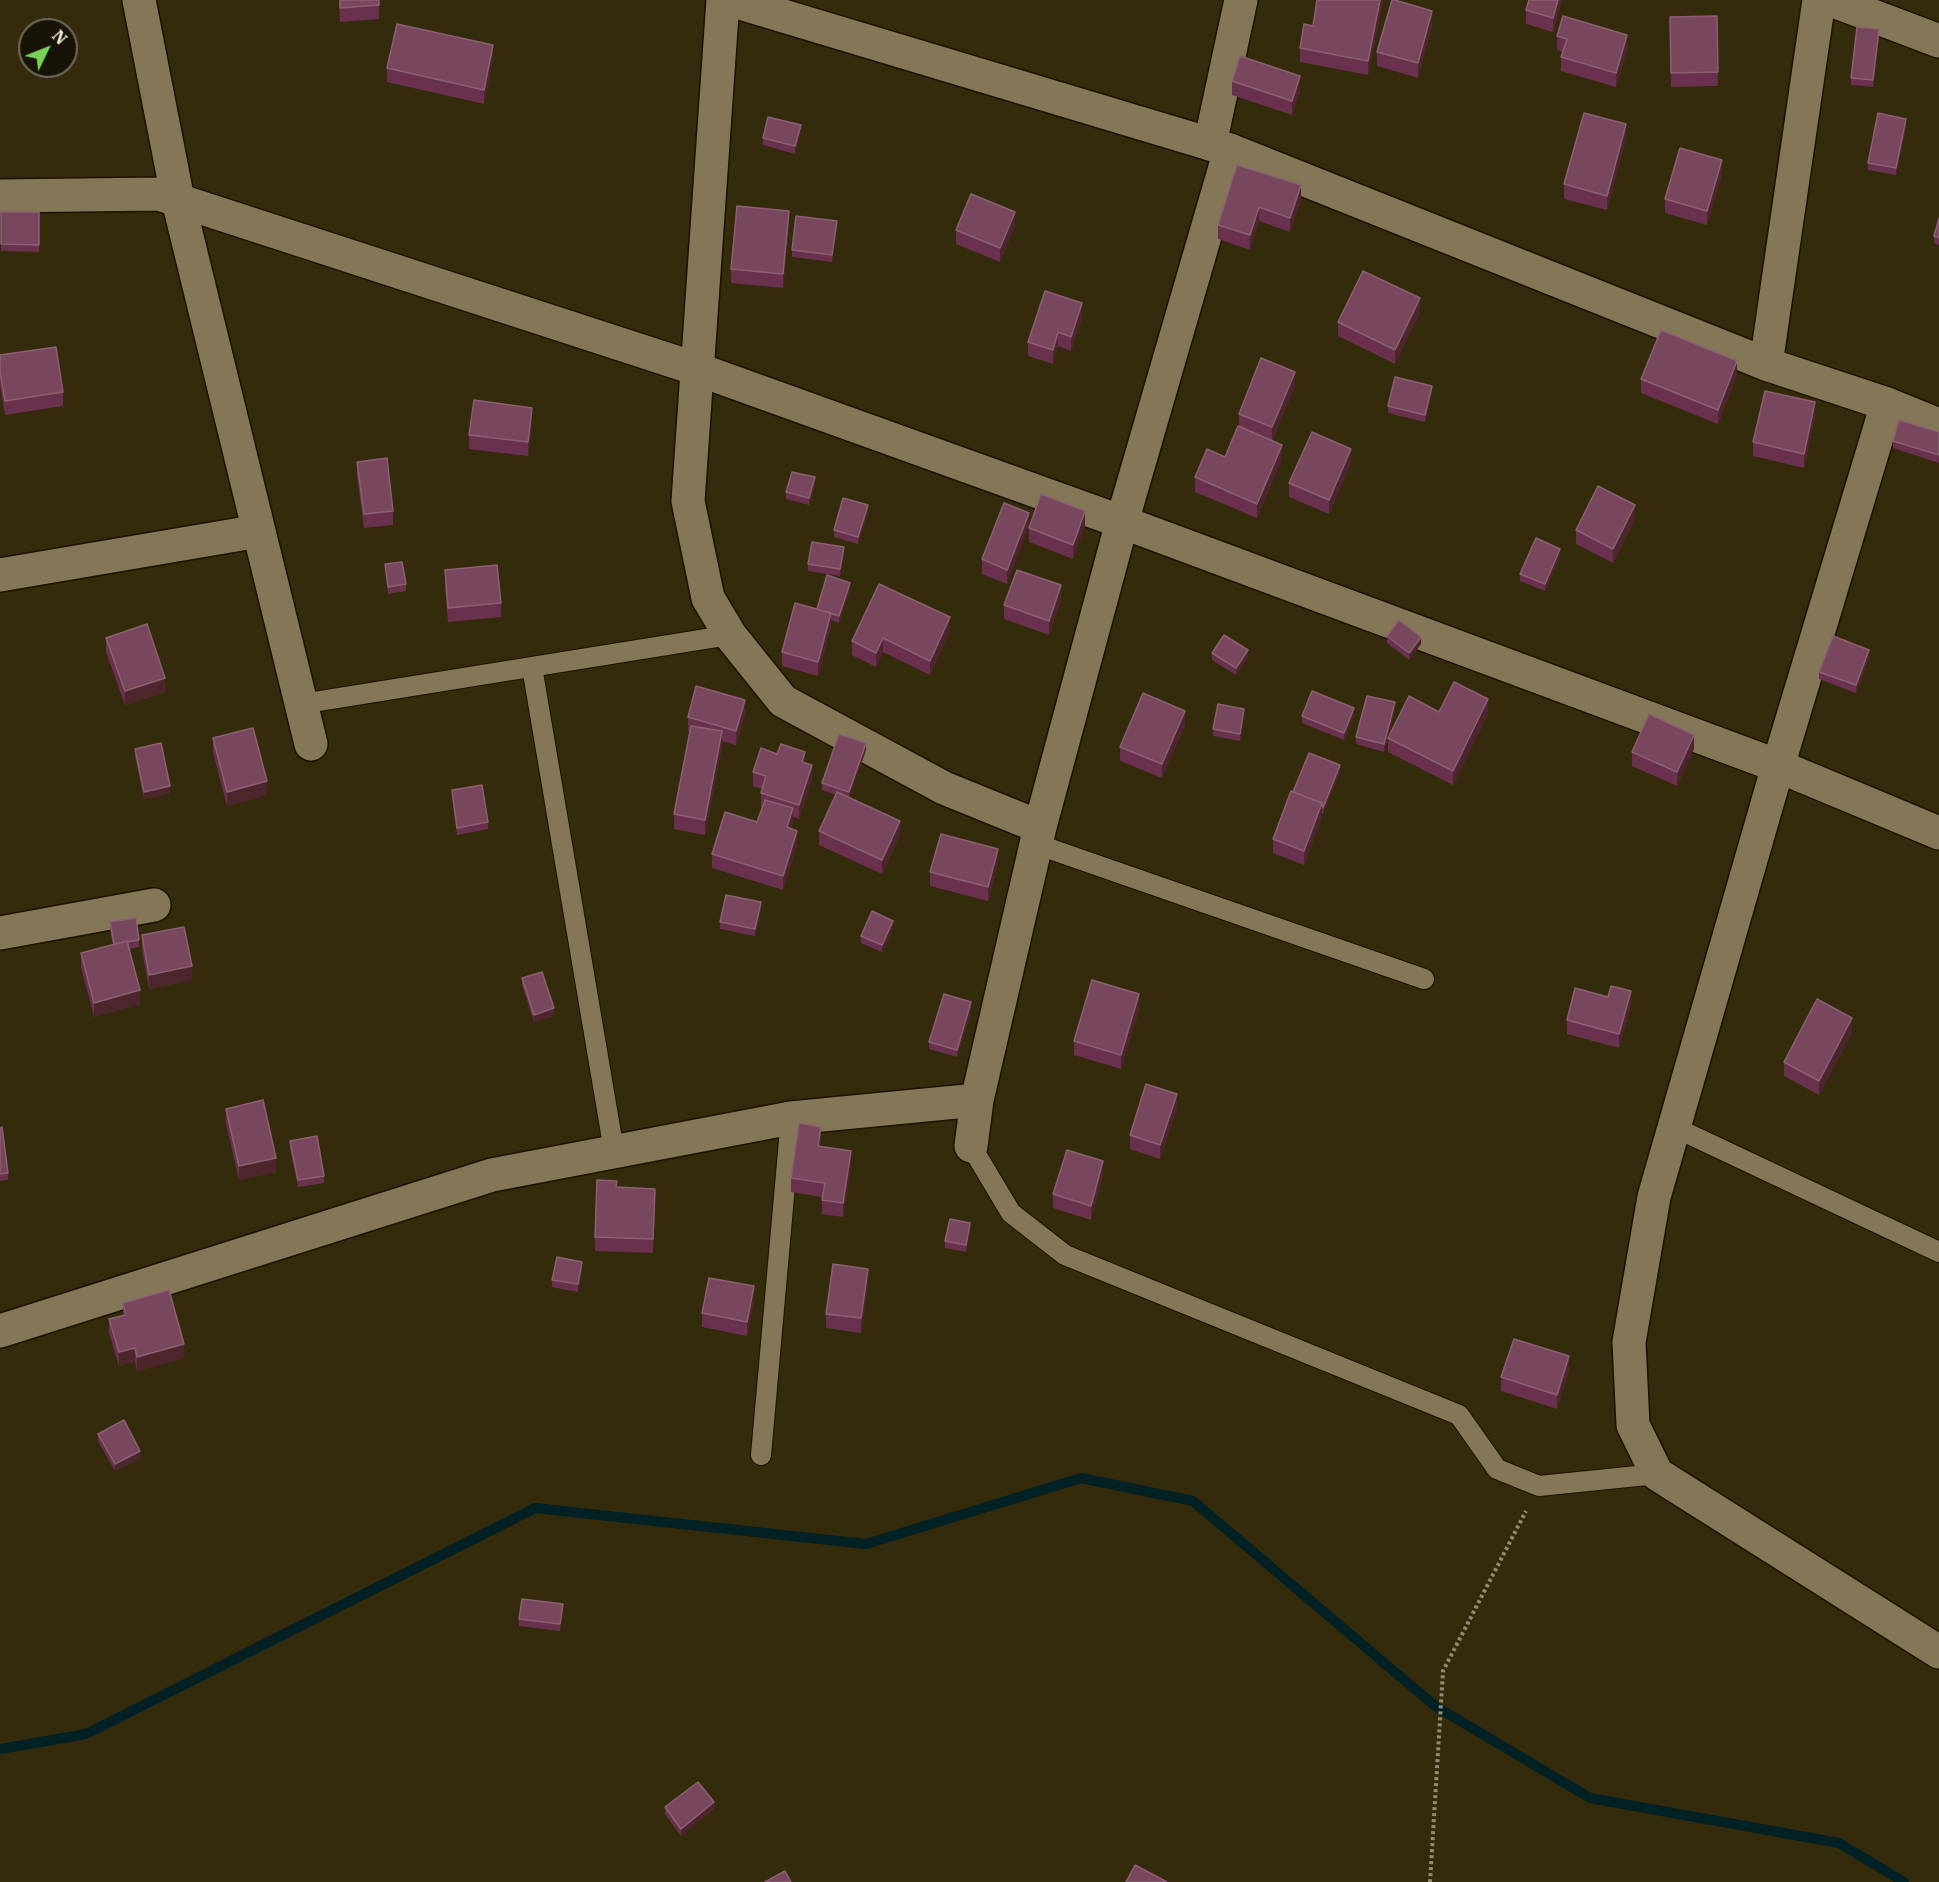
<!DOCTYPE html>
<html>
<head>
<meta charset="utf-8">
<style>
	body { margin:0 }
	#map { position:relative; width:1939px; height:1882px; overflow:hidden; background:#342a0c; font-family:"IBM Plex Serif",serif }
	canvas { display:block }
	.north { position:absolute; left:18px; top:18px; width:60px; height:60px; box-sizing:border-box; background:#181307; border:2px solid #706b5d; border-radius:50%; rotate:47deg; font-size:16px; font-weight:700; line-height:24px; text-align:center; color:#f5eedd }
	.north::after { content:''; display:block; margin:auto; width:21px; height:27px; background:#77d259; clip-path:polygon(50% 0,100% 100%,50% 72%,0 100%) }
</style>
</head>
<body>
<div id="map">
<canvas width="1939" height="1882"></canvas>
<div class="north">N</div>
</div>
<script>
const ctx = document.querySelector('canvas').getContext('2d');
ctx.lineJoin = 'round';
function strokePath(path, color, width, dash) {
  ctx.strokeStyle = color;
  ctx.lineWidth = width;
  ctx.lineCap = dash ? 'butt' : 'round';
  ctx.setLineDash(dash || []);
  ctx.stroke(path);
}
function paint(path, color) {
  ctx.fillStyle = color;
  ctx.fill(path, 'evenodd');
}
const stream = new Path2D(`
	M0 1749 86 1734 535 1508 866 1544 1081 1478 1193 1501 1435 1706 1590 1798 1839 1843 1904 1882`);
const path = new Path2D(`
	M1430 1882 1443 1671 1526 1511`);
const service = new Path2D(`
	M532 667 614 1151
	M301 704 730 635
	M1036 844 1424 979
	M1674 1127 1939 1252
	M971 1146 1011 1213 1065 1255 1459 1415 1497 1469 1539 1486 1657 1474
	M761 1455 791 1118`);
const minor = new Path2D(`
	M139 0 178 200 311 744
	M723 0 688 501 708 598 730 635 783 701 944 788 1040 827
	M1831 0 1939 41
	M1210 144 1241 0
	M0 196 159 194 697 369 1122 522 1778 766 1939 833
	M1887 404 1778 766 1654 1197 1629 1342 1633 1425 1657 1474 1939 1652
	M0 575 259 531
	M0 933 154 905
	M971 1146 977 1100 1040 827 1122 522 1230 150
	M0 1331 492 1175 791 1118 977 1100`);
const tertiary = new Path2D(`
	M730 0 1230 150 1766 364 1887 404 1939 425
	M1766 364 1819 0`);
const wall = new Path2D(`
	M339 0H379V19L340 22Z
	M1317 0H1383L1368 75 1300 62V48L1313 26Z
	M1562 0 1553 32 1526 24V10Z
	M1717 16 1718 86 1671 87 1670 17Z
	M1432 25 1418 78 1377 66V52Z
	M1557 36 1627 49 1616 87 1561 71V57L1563 52 1557 50Z
	M1879 36 1873 87 1851 85V78Z
	M493 59 484 104 387 82V68Z
	M1232 81 1300 91 1292 115 1232 95Z
	M1906 126 1896 175 1868 170V163Z
	M801 132 795 154 763 145V138Z
	M1626 138 1607 210 1564 199V184Z
	M1237 165 1301 199 1290 232 1259 221 1250 250 1218 239V225Z
	M1722 174 1707 225 1665 213V199Z
	M1 212H39V252L1 251Z
	M1939 218V245L1934 243V236Z
	M789 225 783 288 731 283V269Z
	M1015 226 1000 262 956 244V230Z
	M837 228 832 262 792 257V250Z
	M1420 312 1395 364 1338 336V322Z
	M1082 318 1071 351 1058 346 1053 364 1028 356V342Z
	M0 355 63 392V406L5 415 0 385Z
	M1737 375 1718 424 1641 393V379Z
	M1295 386 1272 441 1282 459 1257 518 1195 492V477L1225 457 1239 427V414Z
	M1432 393 1425 422 1388 413V406Z
	M1815 416 1804 468 1753 456V442Z
	M532 422 528 456 469 449V435Z
	M1939 432V463L1893 448V441Z
	M357 462 393 511V525L364 528 357 476Z
	M1351 463 1329 514 1289 497V483Z
	M815 484 809 505 786 499V492Z
	M868 512 858 544 834 537V530Z
	M1029 513 1007 584 982 574V559Z
	M1635 519 1613 563 1576 544V530Z
	M1085 525 1073 559 1029 542V528Z
	M844 554 840 576 808 571V564Z
	M1560 556 1545 591 1520 581V574Z
	M385 564 406 584V591L388 594Z
	M445 570 501 603V617L448 622 445 585Z
	M850 590 839 623 831 620V627L818 676 782 666V652Z
	M1061 599 1049 635 1004 619V605Z
	M950 631 930 675 883 652 876 667 852 655V641Z
	M1387 636 1421 644 1409 660 1387 643Z
	M106 638 165 692 125 705 106 652Z
	M1212 653 1248 657 1236 675 1212 660Z
	M1869 657 1856 693 1819 679V672Z
	M1395 710 1384 752 1356 744V737Z
	M1439 712 1488 714 1453 785 1388 752V738Z
	M745 714 736 745 722 741V745L705 835 674 829V814L690 732 688 731V717Z
	M1354 715 1344 740 1302 723V716Z
	M1244 716 1240 741 1213 736V729Z
	M1185 725 1162 778 1120 761V747Z
	M213 738 267 795 227 806 213 752Z
	M135 749 170 793 144 799 135 756Z
	M1694 749 1677 786 1632 766V752Z
	M866 750 849 797 900 835 882 874 819 845V831L836 795 822 790V783Z
	M805 763 812 779 799 819 793 817V822L791 828 797 845 783 890 712 868V854L757 822 762 807H761V793L762 789 753 786V772Z
	M1340 773 1322 815V817L1304 865 1273 853V839L1293 792Z
	M452 790 488 822V829L457 835 452 797Z
	M998 863 988 901 930 886V872Z
	M761 909 755 936 720 929V922Z
	M110 922 139 940V947L129 949 140 1004 94 1017 81 967V953L113 945 110 929Z
	M893 928 882 952 861 943V936Z
	M142 935 192 980 149 989 142 950Z
	M522 978 554 1016 534 1022 522 985Z
	M1631 1005 1619 1048 1567 1034V1020Z
	M971 1009 957 1057 929 1049V1042Z
	M1139 1009 1121 1069 1074 1055V1041Z
	M1852 1032 1819 1095 1784 1076V1062Z
	M1177 1108 1160 1159 1130 1149V1135Z
	M226 1109 276 1172 239 1180 226 1123Z
	M0 1128 8 1173V1180L0 1181Z
	M290 1141 324 1176V1183L298 1187 290 1148Z
	M821 1141 820 1147 851 1166 843 1217 822 1214V1197L791 1192V1178Z
	M1103 1175 1091 1220 1053 1208V1194Z
	M617 1187 655 1203 653 1253 595 1251V1237Z
	M970 1230 966 1252 945 1248V1241Z
	M582 1269 578 1292 552 1287V1280Z
	M868 1283 861 1333 826 1328V1314Z
	M754 1300 747 1336 702 1327V1313Z
	M123 1303 184 1358 137 1371 135 1362 119 1366 109 1333V1319L123 1315Z
	M1569 1370 1557 1409 1501 1391V1377Z
	M98 1434 140 1458 115 1471 98 1441Z
	M563 1612 560 1631 519 1626V1619Z
	M665 1807 714 1809 681 1836 665 1814Z`);
const shadedWall = new Path2D(`
	M1380 0H1383L1368 75V61Z
	M1558 0H1562L1553 32V18Z
	M1432 11V25L1418 78V63Z
	M1879 29V36L1873 87V80Z
	M1627 35V49L1616 87V73Z
	M493 45V59L484 104V90Z
	M1300 76V91L1292 115V101Z
	M1906 119V126L1896 175V168Z
	M1626 124V138L1607 210V196Z
	M801 125V132L795 154V146Z
	M1722 160V174L1707 225V211Z
	M1301 185V199L1290 232V218Z
	M1259 207V221L1250 250V235Z
	M789 211V225L783 288V274Z
	M1015 212V226L1000 262V248Z
	M837 221V228L832 262V255Z
	M1420 298V312L1395 364V350Z
	M1082 303V318L1071 351V337Z
	M1058 332V346L1053 364V350Z
	M1737 361V375L1718 424V410Z
	M1295 372V386L1272 441V427Z
	M1432 386V393L1425 422V415Z
	M1815 402V416L1804 468V454Z
	M532 408V422L528 456V442Z
	M1282 445V459L1257 518V504Z
	M1351 449V463L1329 514V500Z
	M815 477V484L809 505V498Z
	M868 505V512L858 544V537Z
	M1635 505V519L1613 563V549Z
	M1085 511V525L1073 559V545Z
	M1029 513V527L1007 584V570Z
	M844 547V554L840 576V569Z
	M1560 549V556L1545 591V584Z
	M850 583V590L839 623V616Z
	M1061 585V599L1049 635V621Z
	M831 613V627L818 676V662Z
	M950 617V631L930 675V661Z
	M1421 637V644L1409 660V653Z
	M883 638V652L876 667V653Z
	M1248 650V657L1236 675V668Z
	M1869 650V657L1856 693V685Z
	M165 678V692L125 705V691Z
	M1488 699V714L1453 785V771Z
	M745 700V714L736 745V731Z
	M1395 702V710L1384 752V744Z
	M1354 708V715L1344 740V733Z
	M1244 709V716L1240 741V734Z
	M1185 711V725L1162 778V764Z
	M722 731V745L705 835V820Z
	M1694 735V749L1677 786V772Z
	M866 743V750L849 799V792Z
	M805 752V766L802 762Z
	M812 765V779L799 819V805Z
	M1340 765V773L1323 815V808Z
	M267 781V795L227 806V792Z
	M170 786V793L144 799V792Z
	M1322 803V817L1304 865V851Z
	M793 808V822L787 841V827Z
	M900 821V835L882 874V860Z
	M797 831V845L783 890V876Z
	M998 849V863L988 901V887Z
	M761 902V909L755 936V929Z
	M893 921V928L882 952V945Z
	M192 966V980L149 989V975Z
	M140 990V1004L94 1017V1003Z
	M1631 991V1005L1619 1048V1034Z
	M1139 994V1009L1121 1069V1055Z
	M971 1002V1009L957 1057V1050Z
	M554 1008V1016L534 1022V1015Z
	M1852 1018V1032L1819 1095V1081Z
	M1177 1094V1108L1160 1159V1145Z
	M821 1127V1141L818 1160V1146Z
	M851 1151V1166L843 1217V1203Z
	M276 1158V1172L239 1180V1166Z
	M1103 1161V1175L1091 1220V1206Z
	M970 1223V1230L966 1252V1245Z
	M582 1262V1269L578 1292V1284Z
	M868 1269V1283L861 1333V1318Z
	M754 1286V1300L747 1336V1322Z
	M184 1344V1358L137 1371V1357Z
	M135 1348V1362L119 1366V1352Z
	M1569 1356V1370L1557 1409V1395Z
	M140 1451V1458L115 1471V1464Z
	M563 1604V1612L560 1631V1624Z
	M714 1802V1809L681 1836V1829Z`);
const building = new Path2D(`
	M340 0H379V5L340 8Z
	M1317 0H1380L1368 61 1300 48 1304 24 1313 26Z
	M1392 0H1395L1432 11 1418 63 1377 52Z
	M1529 0H1558L1553 18 1526 10Z
	M1563 16 1627 35 1616 73 1561 57 1567 39 1557 36Z
	M1717 16 1718 72 1671 73 1670 17Z
	M397 24 493 45 484 90 387 68Z
	M1857 27 1879 29 1873 80 1851 78Z
	M1240 56 1300 76 1292 101 1232 81Z
	M1584 113 1626 124 1607 196 1564 184Z
	M1878 113 1906 119 1896 168 1868 163Z
	M768 117 801 125 795 146 763 138Z
	M1680 148 1722 160 1707 211 1665 199Z
	M1237 165 1301 185 1290 218 1259 207 1250 235 1218 225Z
	M971 194 1015 212 1000 248 956 230Z
	M737 206 789 211 783 274 731 269Z
	M1 212H39V245L1 244Z
	M796 216 837 221 832 255 792 250Z
	M1939 218V238L1934 236Z
	M1363 271 1420 298 1395 350 1338 322Z
	M1045 291 1082 303 1071 337 1058 332 1053 350 1028 342Z
	M1661 330 1737 361 1718 410 1641 379Z
	M56 347 63 392 5 401 0 371V355Z
	M1261 358 1295 372 1272 427 1239 414Z
	M1395 377 1432 386 1425 415 1388 406Z
	M1765 391 1815 402 1804 454 1753 442Z
	M474 400 532 408 528 442 469 435Z
	M1899 420 1939 432V455L1893 441Z
	M1238 426 1282 445 1257 504 1195 477 1207 449 1225 457Z
	M1312 432 1351 449 1329 500 1289 483Z
	M387 458 393 511 364 514 357 462Z
	M792 472 815 477 809 498 786 492Z
	M1598 486 1635 505 1613 549 1576 530Z
	M1041 494 1085 511 1073 545 1029 528Z
	M843 498 868 505 858 537 834 530Z
	M1004 503 1029 513 1007 570 982 559Z
	M1536 538 1560 549 1545 584 1520 574Z
	M812 542 844 547 840 569 808 564Z
	M402 562 406 584 388 587 385 564Z
	M497 565 501 603 448 608 445 570Z
	M1017 570 1061 585 1049 621 1004 605Z
	M827 575 850 583 839 616 817 609Z
	M879 584 950 617 930 661 883 638 876 653 852 641Z
	M795 603 831 613 818 662 782 652Z
	M1399 620 1421 637 1409 653 1387 636Z
	M147 624 165 678 125 691 106 638Z
	M1224 635 1248 650 1236 668 1212 653Z
	M1833 636 1869 650 1856 685 1819 672Z
	M1454 682 1488 699 1453 771 1388 738 1409 696 1439 712Z
	M696 686 745 700 736 731 688 717Z
	M1312 691 1354 708 1344 733 1302 716Z
	M1143 693 1185 711 1162 764 1120 747Z
	M1367 696 1395 702 1384 744 1356 737Z
	M1218 704 1244 709 1240 734 1213 729Z
	M1649 714 1694 735 1677 772 1632 752Z
	M691 726 722 731 705 820 674 814Z
	M253 728 267 781 227 792 213 738Z
	M839 734 866 743 849 792 822 783Z
	M161 743 170 786 144 792 135 749Z
	M781 744 805 752 802 762 812 765 799 805 761 793 766 776 753 772 761 748 777 754Z
	M1309 753 1340 765 1323 808 1322 803 1293 792Z
	M482 785 488 822 457 828 452 790Z
	M1291 791 1322 803 1304 851 1273 839Z
	M837 792 900 821 882 860 819 831Z
	M765 800 793 808 787 827 797 831 783 876 712 854 725 812 757 822Z
	M941 834 998 849 988 887 930 872Z
	M726 895 761 902 755 929 720 922Z
	M872 911 893 921 882 945 861 936Z
	M136 918 139 940 127 942V941L114 944 110 922Z
	M184 927 192 966 149 975 142 935Z
	M127 941 140 990 94 1003 81 953Z
	M542 972 554 1008 534 1015 522 978Z
	M1092 980 1139 994 1121 1055 1074 1041Z
	M1611 986 1631 991 1619 1034 1567 1020 1575 988 1608 997Z
	M944 994 971 1002 957 1050 929 1042Z
	M1817 999 1852 1018 1819 1081 1784 1062Z
	M1146 1084 1177 1094 1160 1145 1130 1135Z
	M263 1100 276 1158 239 1166 226 1109Z
	M799 1123 821 1127 818 1146 851 1151 843 1203 822 1200 825 1183 791 1178Z
	M2 1127 8 1173 0 1174V1128Z
	M317 1136 324 1176 298 1180 290 1141Z
	M1067 1150 1103 1161 1091 1206 1053 1194Z
	M597 1180 617 1181 616 1187 655 1189 653 1239 595 1237Z
	M950 1219 970 1223 966 1245 945 1241Z
	M557 1257 582 1262 578 1284 552 1280Z
	M833 1264 868 1269 861 1318 826 1314Z
	M709 1278 754 1286 747 1322 702 1313Z
	M169 1290 184 1344 137 1357 135 1348 119 1352 109 1319 126 1315 123 1303Z
	M1514 1339 1569 1356 1557 1395 1501 1377Z
	M124 1420 140 1451 115 1464 98 1434Z
	M522 1599 563 1604 560 1624 519 1619Z
	M698 1782 714 1802 681 1829 665 1807Z
	M1135 1865 1167 1882H1126Z
	M785 1871 791 1882H765Z`);
strokePath(stream, '#012124', 10);
strokePath(service, '#1c1200', 22);
strokePath(minor, '#1c1200', 36);
strokePath(tertiary, '#1c1200', 36);
strokePath(path, '#938b73', 4, [3, 3]);
strokePath(service, '#837758', 20);
strokePath(minor, '#837758', 33);
strokePath(tertiary, '#837758', 33);
paint(wall, '#69314e');
paint(shadedWall, '#4d262d');
paint(building, '#78465d');
strokePath(building, '#8b6071', 1.5);
</script>
</body>
</html>
